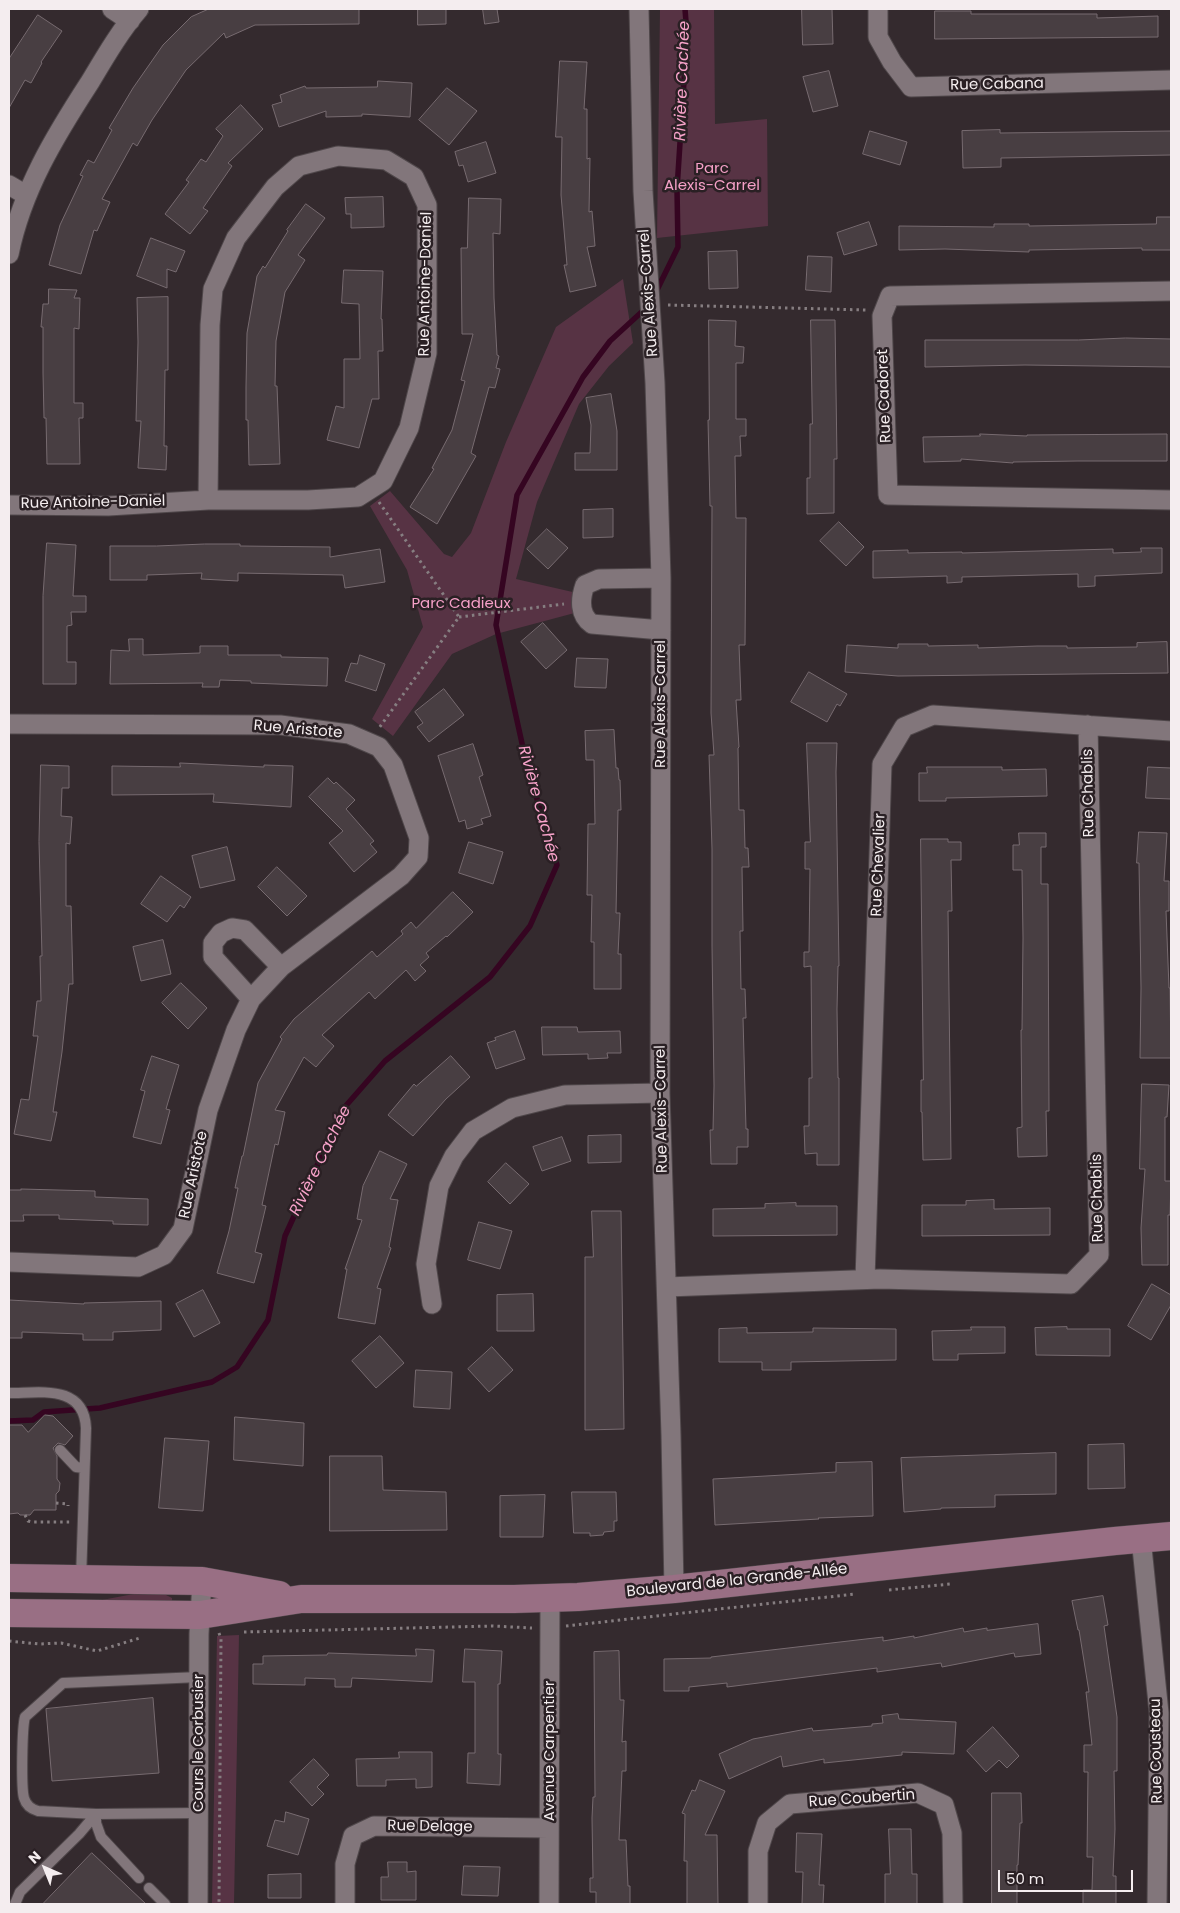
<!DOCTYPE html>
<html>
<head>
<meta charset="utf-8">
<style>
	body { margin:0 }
	#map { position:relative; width:1180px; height:1913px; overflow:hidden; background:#342a2e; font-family:Poppins,sans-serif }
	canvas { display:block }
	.frame { position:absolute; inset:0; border:10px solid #f4edef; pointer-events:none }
	.north { position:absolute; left:20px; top:1843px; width:50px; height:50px; -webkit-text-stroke:4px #2a2024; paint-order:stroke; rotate:316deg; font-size:14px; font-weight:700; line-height:20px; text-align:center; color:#f4edef }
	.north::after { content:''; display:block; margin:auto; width:18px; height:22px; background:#f4edef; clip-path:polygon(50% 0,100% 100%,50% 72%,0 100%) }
	.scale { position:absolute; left:998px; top:1870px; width:135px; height:22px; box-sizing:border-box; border:2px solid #f4edef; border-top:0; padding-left:6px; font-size:15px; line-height:18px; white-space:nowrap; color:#f4edef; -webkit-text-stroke:4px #2a2024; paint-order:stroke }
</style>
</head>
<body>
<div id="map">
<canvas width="1180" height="1913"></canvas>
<div class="frame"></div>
<div class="north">N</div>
<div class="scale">50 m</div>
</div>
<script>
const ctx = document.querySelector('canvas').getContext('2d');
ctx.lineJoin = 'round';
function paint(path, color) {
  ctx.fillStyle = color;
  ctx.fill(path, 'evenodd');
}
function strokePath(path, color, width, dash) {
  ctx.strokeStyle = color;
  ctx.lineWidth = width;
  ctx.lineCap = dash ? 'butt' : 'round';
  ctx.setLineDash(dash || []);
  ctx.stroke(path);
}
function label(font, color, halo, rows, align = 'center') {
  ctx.font = font + ' Poppins,sans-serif';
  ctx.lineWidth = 5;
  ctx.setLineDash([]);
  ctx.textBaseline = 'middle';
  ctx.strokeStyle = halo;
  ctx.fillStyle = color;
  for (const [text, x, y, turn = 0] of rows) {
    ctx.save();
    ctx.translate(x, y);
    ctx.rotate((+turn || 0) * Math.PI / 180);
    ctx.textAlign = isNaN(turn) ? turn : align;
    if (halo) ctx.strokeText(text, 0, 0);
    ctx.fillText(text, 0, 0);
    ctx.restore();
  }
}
const green = new Path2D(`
	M660 9H714L715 124 767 119 768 226 657 238Z
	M623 279 633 343 609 366 579 404 537 502 516 579 577 593 582 611 496 634 452 654 393 736 372 719 423 627 407 570 370 506 390 491 444 554 452 557 471 533 506 442 556 327Z
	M158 1591 172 1598V1603L102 1600 144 1592Z
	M239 1635 234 1904H212L217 1636Z`);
const stream = new Path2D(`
	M656 292 678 247 677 189 687 35 685 9
	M9 1421 33 1420 44 1412 100 1408 212 1382 237 1367 268 1320 285 1236 343 1109 385 1061 490 977 530 926 557 865 527 766 496 625 517 495 583 377 610 341 646 308`);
const building = new Path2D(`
	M209 9H359V24L255 25 226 38 224 33 186 70 152 120 137 146 133 143 102 199 110 202 97 231 94 230 81 274 49 265 60 225 83 176 80 175 88 160 94 163 112 130 109 128 133 88 163 45 191 17Z
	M418 9H446V24L418 25Z
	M483 9H497L499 22 485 24Z
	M802 9H832L833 44 803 45Z
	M935 11H971V14H1097V18L1158 16V37L935 39Z
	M38 15 62 31 41 62 42 63 31 83 25 80 9 108V59Z
	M560 61 587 62 584 109H587V159L590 158 589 212 592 211 595 246 587 247 596 286 570 292 564 265H567L561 195 562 137H556Z
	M829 71 838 106 813 112 803 77Z
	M378 81 412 83 410 117 362 114V116L326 117V111L279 127 272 105 282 102 280 95 305 86 306 88 377 87Z
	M447 88 477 111 449 145 419 120Z
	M241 105 263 129 228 163 232 166 203 208 208 211 190 234 165 214 189 182 186 180 201 159 206 162 223 136 216 129Z
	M1000 130V133L1171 131V155L1001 158V167L963 168 962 131Z
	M870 131 907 142 900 165 863 154Z
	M486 142 496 173 468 182 463 165 459 166 455 152Z
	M383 197 384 227 351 228V214H346L345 198Z
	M469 198 501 199 500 234 493 233 494 298 497 355 499 356 496 368 500 369 495 388 489 387 471 453 476 456 437 524 410 507 434 469 432 468 452 430 465 381 461 380 473 334H462L461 248H467Z
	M306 204 325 218 298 255 305 260 285 292 276 341 275 386H277L280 464 249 465 248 420H246V387L247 333 257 276 263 266 265 268 288 231 287 230Z
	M1157 217H1171V250H1142V248L1029 250V252L945 249 899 250V226L994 227V224H1029V226L1156 224Z
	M869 222 877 245 844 255 837 233Z
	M151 238 185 251 176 272 167 269V288L137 276Z
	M737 251 738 288 709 289 708 252Z
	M808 256 832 257 831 292 806 290Z
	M344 270 383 271 381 319H382L383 351H378L379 399H372L359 448 327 440 336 406 344 408V359H360L359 304 342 303Z
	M49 289 77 290 74 298H80L79 329 74 328V403H83V418H79L80 464H47L46 418H44L43 373V327H41L43 304H48Z
	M168 297V370H165L164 446H167L166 470 138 468 141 421H136L138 342 137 298Z
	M709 320 736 321 735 346 744 347 743 363H736V419H746V436H740L741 456H735L736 518H746L745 645H739L741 700H736L739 747 738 748 739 810H744L745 848H748L749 867H742L743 931H740L741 989H745L746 1018H743L746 1129H748V1147H737V1164H711L710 1130H713L714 1086 712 946V849L709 755H714L711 713 712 506H710L708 420H709Z
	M811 320H835L837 459H834V513L807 514V478H810V424H812Z
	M1126 338 1171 339V367L1025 365 925 367V340H1078Z
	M611 394 617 431V470H575V453H590L591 425 586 398Z
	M980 434 1027 436V435L1167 434V461H1078L1013 462V463L961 459V461L924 462 923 437 980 436Z
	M613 509V537L583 538V510Z
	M839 522 864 547 846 566 820 541Z
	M547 529 568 548 548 569 527 549Z
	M47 543 76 545 73 596H86V612H71L72 625 67 626V662H76V684H43V596Z
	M205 544H240V546L330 547V557L380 549 385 582 345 588 343 575 238 573V581L201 579 202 573 147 575V580H110V546H156Z
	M1141 548H1162V573L1095 576V586L1078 587V574L962 577V582L947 583V576L873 578V551L908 550V553L962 552V553L1113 549V553L1141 552Z
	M543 623 567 650 546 669 521 642Z
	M129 639H143V655L200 653V646H228V655H281V657L328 658 327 686 251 683V681L220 680 219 687H202L203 683 110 684 111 650 129 651Z
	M1167 642 1168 673 898 676 845 672 847 645 898 648V644H928V646L978 645V648L1037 646H1067V648L1137 647V643Z
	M360 655 385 664 376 691 345 681 351 663 357 664Z
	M577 658 608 659 606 688 575 687Z
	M809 672 847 694 840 706 837 704 827 722 791 702Z
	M444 689 464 715 429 742 417 727 423 723 415 712Z
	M614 730 616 768H618L619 780H620L621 810H618L616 913H620L618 954H621V989H594V942H591L592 895H587L588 824H595L594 760H586L585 731Z
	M807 743H837L836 772 839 966H838L837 1009 838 1078H839V1165H817V1153L805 1154 804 1126H809V1078H812L811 966 804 967V952H809L810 869H805V842H810Z
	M473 744 483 775 479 777 491 816 481 819 483 824 467 829 465 820 459 822 438 756Z
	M180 763 264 767V765L293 766 291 807 213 802 214 794 112 795V766L180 767Z
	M41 765 69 766V788H62L61 816 72 817 70 844 66 843V906H71L73 984H69L62 1052 53 1112H57L51 1141 14 1134 21 1099 29 1100 38 1036H33L37 1001H41L40 956H42L39 842Z
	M927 767H1002V770L1046 769 1047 796 946 798V801H919V773H927Z
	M1148 767 1171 768V799L1146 798Z
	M328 778 334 784 336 782 355 800 346 809 374 841 370 844 377 852 354 872 329 843 343 831 309 797Z
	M1139 832 1167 833 1164 881H1169V911H1166L1169 988H1170L1171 1058H1140L1141 988 1139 863H1137Z
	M1019 833H1046V847H1041V884H1048L1049 1111H1046L1047 1156 1018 1157 1017 1128 1022 1127 1021 1030H1022L1023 938 1022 870H1013V845H1019Z
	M921 839H948V842H961V860H951L952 911H948L951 1159 923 1160 922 1112H921V1080H923Z
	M469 842 503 852 493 884 459 873Z
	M227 847 235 880 200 888 192 856Z
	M277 867 307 896 287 916 258 887Z
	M161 876 191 897 184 908 180 905 167 922 141 904Z
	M453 892 473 912 447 937 446 936 426 953 429 957 420 965 426 971 415 981 406 970 375 999 369 992 322 1035 334 1046 316 1067 304 1057 275 1110 285 1112 278 1145 275 1144 262 1205 266 1206 255 1252 262 1254 254 1283 217 1273 229 1231 238 1188H235L242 1156H243L258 1083 282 1039 280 1037 294 1019 372 951 377 957 403 934 401 931 411 922 416 928Z
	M163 940 171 974 141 981 133 947Z
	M181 983 207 1008 188 1029 162 1003Z
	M542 1027H577L578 1032 620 1031 621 1053H607L608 1058 588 1059V1054L543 1055Z
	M515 1031 525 1059 496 1069 487 1043 496 1040 495 1038Z
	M152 1056 179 1065 166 1109 170 1110 161 1144 133 1137 145 1091 141 1090Z
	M451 1056 470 1077 446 1099 413 1136 388 1115 414 1084 416 1086Z
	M1142 1084 1169 1085 1167 1117H1165V1181H1171L1170 1215H1168V1265H1142L1141 1228 1145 1169H1140Z
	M621 1135V1162L588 1163V1136Z
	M562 1137 571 1161 542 1171 533 1147Z
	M380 1151 407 1164 390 1199 398 1200 389 1247 391 1248 377 1288 381 1289 375 1324 338 1318 347 1269H345L362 1220 357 1219 363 1186Z
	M506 1163 529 1184 510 1204 488 1182Z
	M21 1189 95 1191V1197L148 1199V1225L113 1224V1221L59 1219V1215H23L24 1221H9V1190H21Z
	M994 1200V1209L1050 1208V1235L922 1236V1205H966V1201Z
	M796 1203V1206H837V1235L713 1236V1209L765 1208V1204Z
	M592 1211H621L624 1429 585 1430V1257H593Z
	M479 1222 512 1231 500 1269 468 1260Z
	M1152 1284 1171 1295V1305L1151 1340 1128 1326Z
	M203 1290 220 1323 194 1337 176 1304Z
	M533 1294 534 1331H497V1295Z
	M9 1300 84 1304V1303L161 1301V1330L113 1332V1340H83V1334L22 1332V1338H9Z
	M971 1327H1005V1353L958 1354V1360H933L932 1331 971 1330Z
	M1067 1327V1329H1110V1356L1036 1355 1035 1328Z
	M747 1328V1333L813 1332V1328L896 1329V1360L791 1362V1370H762V1362H719V1329Z
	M380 1336 404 1363 376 1388 352 1361Z
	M492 1347 513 1370 489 1392 468 1369Z
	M416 1370 452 1372 450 1409 414 1407Z
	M45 1415 53 1416 73 1436 65 1445 58 1443 53 1448 57 1456V1479L60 1483 59 1491 56 1494V1510H34L30 1515H20L18 1513 9 1514V1425H22L28 1432Z
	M235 1417 304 1423 303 1466 234 1460Z
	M165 1438 209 1441 203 1511 159 1508Z
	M1124 1444 1125 1488 1088 1489V1445Z
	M1056 1453V1494L995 1495V1507L941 1508V1509L904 1512 901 1458Z
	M330 1456H382L383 1490 446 1492 447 1530 330 1531Z
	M872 1462 873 1516 818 1518 819 1519 715 1525 713 1479 836 1472V1463Z
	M572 1492H616L617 1521H614V1531L604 1532 603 1535 590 1536V1533H574Z
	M545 1495 543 1537H500V1496Z
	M1103 1596 1108 1625 1104 1626 1117 1717V1771H1114L1115 1829 1113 1876H1116V1904H1083V1890H1092L1093 1857H1087L1088 1772H1084V1745H1092L1086 1692H1089L1079 1630H1078L1072 1601Z
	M1038 1624 1041 1654 1015 1657 1014 1653 942 1667 941 1663 877 1672V1668L727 1687V1683L689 1687V1691H664V1659L711 1658V1657L883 1637V1641L914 1636V1638L963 1628 964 1632 987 1628V1630Z
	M416 1649 434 1650 432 1682 352 1678 351 1687H335V1679L305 1678V1685L253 1684V1664H263V1656L327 1655 328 1653 416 1656Z
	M465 1649 502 1651 500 1684H498V1754H501L500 1785 467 1783 468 1753H475V1682H463Z
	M619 1651 620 1700H624L622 1742 626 1741V1771H622L619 1840H626L628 1886H630V1904H596V1892H590V1878H593L592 1818 593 1797H595L594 1652Z
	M153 1698 159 1773 52 1781 46 1709Z
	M898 1714 899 1719 956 1722 954 1754 902 1752V1755L824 1763V1759L783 1767 781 1756 729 1779 719 1754 753 1739 812 1728 813 1731 872 1726V1724L883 1723 882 1716Z
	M993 1727 1019 1756 1007 1768 999 1760 986 1772 967 1751Z
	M399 1752H432V1787L416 1788V1779L386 1780V1786H357L356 1759 399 1758Z
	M314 1759 329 1775 317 1787 324 1794 312 1806 290 1782Z
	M700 1780 725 1791 705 1835H717L718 1904H687V1861H684L685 1814 682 1813 692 1790 695 1791Z
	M992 1793H1021L1022 1823H1020L1018 1865H1017V1904H992Z
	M286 1812 309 1819 298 1855 267 1846 275 1820 284 1822Z
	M889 1829H911L912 1874H917V1904H885V1874H890Z
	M797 1833 822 1834 819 1885H824L823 1904H802L803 1872H796Z
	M92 1853 146 1904H43Z
	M388 1862H407V1872L416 1871V1900H381V1877H388Z
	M464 1866 500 1867 498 1896 462 1895Z
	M301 1874V1898H268V1875Z`);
const path = new Path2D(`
	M668 305 867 310
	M379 502 459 617 379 728
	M459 617 564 604
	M56 1503 68 1504V1506
	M25 1515 28 1521 32 1522H71
	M889 1590 950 1584
	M566 1626 855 1594
	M244 1632 493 1626 532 1628
	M219 1633 221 1639 219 1904
	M9 1641 39 1644 61 1643 97 1651 140 1638`);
const lane = new Path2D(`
	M9 1393C40 1393 84 1384 86 1428L81 1579
	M60 1450 76 1467 84 1468
	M96 1814 38 1811C31 1809 26 1805 24 1798 21 1788 22 1727 25 1717L63 1683 199 1677
	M139 1878 101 1837 96 1823V1814L198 1813
	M149 1888 165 1904
	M15 1904 20 1892 79 1834 96 1814`);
const street = new Path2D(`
	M112 9 130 21
	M639 9 643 191 655 383 661 578 660 1093 671 1435 674 1589
	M878 9V37L892 62 911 87 1171 80
	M9 185 26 195
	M9 254C22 190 55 136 90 82 105 57 120 31 139 9
	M1171 291 890 296 882 316 888 495 1171 500
	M9 505 108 506 208 500H308L358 497 383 481 409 428 427 353V205L414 177 386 160 338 156 299 166 275 187 236 238 213 289 210 325 208 500
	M661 578 599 579 585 585C580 599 579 615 592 624L661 630
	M9 724 280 725 349 734 379 747 393 765 419 838 418 857 401 876 281 967 251 999 236 1030 208 1110 183 1229 164 1255 138 1267 9 1262
	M251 999 213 957V943L221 933 232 928 245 930 281 967
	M865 1279 882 764 904 727 933 715 1171 731
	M667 1287 880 1279 1071 1284 1099 1255 1088 725
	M432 1304 426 1264 439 1186 454 1156 473 1131 512 1108 565 1095 660 1093
	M1141 1538 1159 1713 1157 1904
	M198 1904 199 1634 202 1581
	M345 1904V1864L353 1836 374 1826 549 1828
	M549 1904 550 1598
	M758 1904V1851L767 1823 790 1804 918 1793 944 1805 952 1833 953 1904`);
const secondary = new Path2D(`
	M9 1578 202 1581 279 1595
	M9 1613 200 1615 301 1599H514L578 1597 674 1589 1115 1541 1171 1536`);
const streetNames = [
	["Rue Cabana",997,85,-1],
	["Rue Antoine-Daniel",426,284,-89],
	["Rue Alexis-Carrel",649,293,-94],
	["Rue Cadoret",885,396,-92],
	["Rue Antoine-Daniel",93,503,-1],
	["Rue Alexis-Carrel",661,704,-90],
	["Rue Aristote",298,730,5],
	["Rue Chablis",1089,793,-91],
	["Rue Chevalier",879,865,-88],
	["Rue Alexis-Carrel",662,1109,-91],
	["Rue Aristote",194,1175,-78],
	["Rue Chablis",1098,1198,-91],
	["Boulevard de la Grande-Allée",737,1581,-6],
	["Cours le Corbusier",199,1743,-90],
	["Avenue Carpentier",550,1751,-90],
	["Rue Cousteau",1157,1751,-91],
	["Rue Coubertin",862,1799,-4],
	["Rue Delage",430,1827,1]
];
const parkNames = [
	["Parc",712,169],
	["Alexis-Carrel",712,186],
	["Parc Cadieux",461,604]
];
const waterNames = [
	["Rivière Cachée",683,81,-88],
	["Rivière Cachée",538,804,75],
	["Rivière Cachée",321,1161,-64]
];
paint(green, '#573344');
strokePath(stream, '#350521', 5.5);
paint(building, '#483e42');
strokePath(building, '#776b70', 1);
strokePath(lane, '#4f474a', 12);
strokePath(street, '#4f474a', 21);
strokePath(secondary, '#4f474a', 29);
strokePath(path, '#867e81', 3, [2.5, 4]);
strokePath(lane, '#82767b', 10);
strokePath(street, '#82767b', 19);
strokePath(secondary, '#996f84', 28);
label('15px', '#f4edef', '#2a2024', streetNames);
label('15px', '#f5a0c7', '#2a2024', parkNames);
label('italic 16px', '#f8a3ca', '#2a2024', waterNames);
</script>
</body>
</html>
